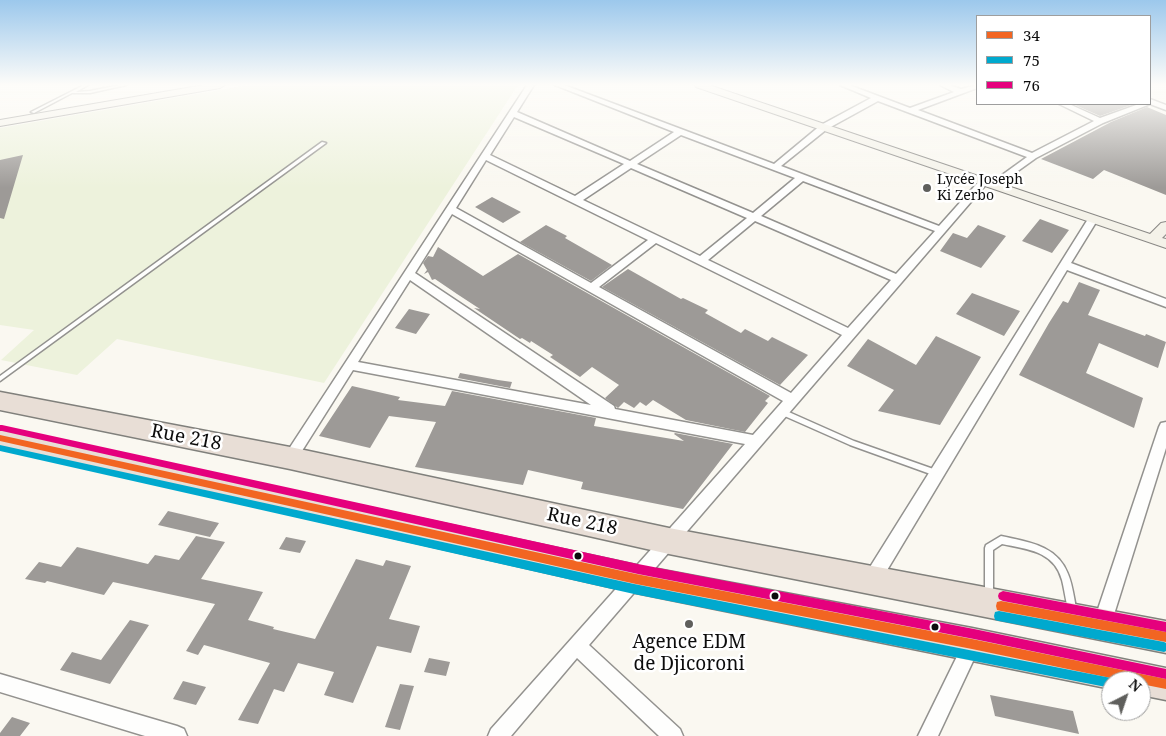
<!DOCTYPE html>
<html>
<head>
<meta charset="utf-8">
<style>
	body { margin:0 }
	#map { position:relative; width:1166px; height:736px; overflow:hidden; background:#faf8f1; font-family:"Noto Serif",serif }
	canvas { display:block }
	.legend { position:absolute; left:976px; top:15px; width:175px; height:90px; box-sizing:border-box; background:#fff; border:1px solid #9e9e9e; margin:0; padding:6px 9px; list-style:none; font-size:15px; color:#0c0c0c }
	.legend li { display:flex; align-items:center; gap:10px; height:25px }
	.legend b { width:25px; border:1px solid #9e9e9e }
	.north { position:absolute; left:1101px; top:671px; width:50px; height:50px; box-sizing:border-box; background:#fff; border:1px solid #9e9e9e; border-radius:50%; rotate:41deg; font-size:14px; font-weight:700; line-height:20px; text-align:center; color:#0c0c0c }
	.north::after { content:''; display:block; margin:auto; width:18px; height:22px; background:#5f5f5c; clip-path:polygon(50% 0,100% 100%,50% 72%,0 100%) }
</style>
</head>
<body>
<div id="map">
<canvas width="1166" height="736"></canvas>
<ul class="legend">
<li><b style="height:6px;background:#f26522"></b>34</li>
<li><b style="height:6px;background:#00a9ce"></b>75</li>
<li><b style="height:6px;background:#e5007d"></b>76</li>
</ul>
<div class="north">N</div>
</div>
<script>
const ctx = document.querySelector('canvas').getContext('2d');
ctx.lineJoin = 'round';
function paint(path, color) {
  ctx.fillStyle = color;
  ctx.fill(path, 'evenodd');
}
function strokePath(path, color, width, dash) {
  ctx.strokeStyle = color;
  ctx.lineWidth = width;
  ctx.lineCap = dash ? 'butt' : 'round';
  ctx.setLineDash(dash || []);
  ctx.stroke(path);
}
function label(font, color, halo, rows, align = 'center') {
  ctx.font = font + ' "Noto Serif",serif';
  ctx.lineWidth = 5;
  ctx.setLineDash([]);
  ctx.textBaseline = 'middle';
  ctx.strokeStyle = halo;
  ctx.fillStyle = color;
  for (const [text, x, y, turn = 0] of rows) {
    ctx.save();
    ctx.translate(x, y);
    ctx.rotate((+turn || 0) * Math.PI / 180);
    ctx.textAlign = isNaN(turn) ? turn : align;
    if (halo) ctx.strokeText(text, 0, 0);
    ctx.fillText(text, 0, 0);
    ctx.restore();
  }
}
const pitch = new Path2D(`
	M248 85H518L324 383 117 339 77 375 1 360 34 330 0 325V128Z`);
const building = new Path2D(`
	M1073 104H1134L1100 116Z
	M1147 107 1166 115V195L1104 170 1093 179 1041 159 1111 122Z
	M23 155 4 219 0 218V160Z
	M492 197 521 212 503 223 475 207Z
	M1040 219 1069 230 1052 253 1022 241Z
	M546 225 567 236 565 238 612 265 591 281 520 242Z
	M978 225 1006 236 981 268 940 251 953 233 967 238Z
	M438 247 483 276 518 254 770 396 765 401 768 403 745 432 686 420 653 400 646 406 640 402 634 408 624 402 618 408 605 398 619 385 592 367 580 377 550 357 553 355 531 341 530 343 522 338 520 339 474 308 480 309 457 294 435 279 432 280 428 272 424 274 427 270 423 263 428 256 433 257Z
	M628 269 681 299 683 298 708 310 705 313 741 333 745 329 768 341 772 337 808 355 780 385 602 287Z
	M1079 282 1100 290 1088 315 1145 336 1146 334 1166 342 1158 368 1099 343 1086 373 1143 398 1134 428 1019 375 1049 323 1063 301 1068 303Z
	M972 293 1020 311 1004 336 956 314Z
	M409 309 430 314 416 334 395 328Z
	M936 336 981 357 940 425 878 411 894 390 847 366 868 339 916 365Z
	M460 373 498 380 512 382 510 388 458 378Z
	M352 386 400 397 398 400 445 406 452 391 596 418 594 426 684 441 674 434 675 433 733 444 683 509 581 489 583 482 528 470 523 485 415 467 436 422 389 416 370 448 319 436Z
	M168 511 219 523 210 537 158 525Z
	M196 536 225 542 201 579 263 592 248 620 274 627 273 629 315 639 356 559 383 566 386 560 411 566 389 619 420 626 411 653 377 646 353 703 324 695 334 672 298 663 284 692 274 689 258 724 238 720 270 663 204 645 198 655 186 651 215 604 113 582 104 595 47 581 45 583 25 579 39 562 61 567 77 547 148 564 155 555 179 560Z
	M286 537 306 541 300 553 279 549Z
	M130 620 149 625 110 684 60 670 72 652 101 660Z
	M429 658 450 662 446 676 424 672Z
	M183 681 206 687 196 705 173 699Z
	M400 684 414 686 400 730 385 727Z
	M990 695 1073 711 1079 734 995 716Z
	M12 717 30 723 20 736H0V733Z`);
const lane = new Path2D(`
	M84 85H88L76 92 90 91 120 85H126L90 93H72L34 113 31 112Z
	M322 142 326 143 0 381V376Z
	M782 409 854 441 939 471 940 473 939 475 936 476 850 445 780 414 779 412 780 410Z
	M1001 536C1028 542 1057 545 1068 574 1073 586 1074 600 1077 612L1076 615 1073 616 1070 615C1066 604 1065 592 1062 580 1054 551 1027 549 1002 544L993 550V595L992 598 989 599 986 598 985 595V548L986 545Z`);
const street = new Path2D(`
	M527 85H534L517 112 630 161 674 132 555 85H564L774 164 821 125 871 98 840 85H849L910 108 954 92 940 85H949L961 89 977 85V88L918 110 1032 153 1094 121 1059 104H1069L1100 118 1139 104H1150L1103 123 1036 158 994 188 989 185 991 183 1027 157 878 101 827 129 781 166 939 226 981 179H987L989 181 589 645 680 729 683 736H659L577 658 511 736H488L491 729 745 444 353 370 295 462 290 464 285 462 283 458ZM514 117 624 164 575 196 490 155ZM681 135 795 178 753 213 637 164ZM486 160 648 240 591 283 456 208ZM631 168 747 218 700 256 583 200ZM803 181 935 231 896 274 761 216ZM452 214 783 401 753 435 615 409 614 406 415 273ZM755 221 891 280 848 328 708 260ZM656 243 842 335 791 393 599 287ZM410 280 591 405 358 362Z
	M1150 99 1166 105V110L1150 104Z
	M1093 216 1098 219 1071 263 1166 299V307L1067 270 877 587 871 589 865 587 863 581 865 575 1088 219Z
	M1166 422V448L1111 624 1108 630 1102 633 1096 630 1093 624 1159 427 1161 423Z
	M972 635 978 638 981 644 938 736H918L966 638Z
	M0 674 177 726 184 729 187 736H145L0 692Z`);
const secondary = new Path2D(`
	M204 85H225L220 88 0 126V120Z
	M695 85H709L1150 234 1161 223 1166 222V234L1162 238 1166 239V248L696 87Z`);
const highway = new Path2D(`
	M0 392 290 447 669 528 1166 621V653L669 554 290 469 0 410Z
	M0 428 636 565 972 628 1166 668V700L1141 695V681H1111V689L636 593 0 448Z`);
const bus1 = new Path2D(`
	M0 435 636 574 972 639 1166 679V689L1141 684V681H1125L972 649 636 584 0 441Z
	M1001 601 1166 632V642L1001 611 997 610 996 606 997 602Z`);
const bus2 = new Path2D(`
	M0 445 634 584 1111 678 1115 679 1116 681H1111V688L634 594 0 451Z
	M999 611 1164 642 1166 643V651L1164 652 999 621 995 620 994 616 995 612Z`);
const bus3 = new Path2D(`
	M0 425H2L638 564 974 629 1166 669V679L974 639 638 574 2 431H0Z
	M1003 591 1166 622V632L1003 601 999 599 998 596 999 593Z`);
const markers = [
	[927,188,5,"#5f5f5c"],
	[578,556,4.5,"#0c0c0c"],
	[775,596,4.5,"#0c0c0c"],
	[689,624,5,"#5f5f5c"],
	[935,627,4.5,"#0c0c0c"]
];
const farPoinames = [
	["Lycée Joseph",937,180],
	["Ki Zerbo",937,196]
];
const nearStreetnames = [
	["Rue 218",186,438,11],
	["Rue 218",582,522,12]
];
const nearPoinames = [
	["Agence EDM",689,643],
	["de Djicoroni",689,665]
];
paint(pitch, '#edf2dc');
paint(building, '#9d9a97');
strokePath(lane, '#93928f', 3);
strokePath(street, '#93928f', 3);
strokePath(secondary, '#8a8986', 2);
strokePath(highway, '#80807c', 3);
paint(lane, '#fefefd');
paint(street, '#fefefd');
paint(secondary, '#f4f2e9');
paint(highway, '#e8ded6');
paint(bus1, '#f26522');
paint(bus2, '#00a9ce');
paint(bus3, '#e5007d');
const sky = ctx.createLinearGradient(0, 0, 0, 188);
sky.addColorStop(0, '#9cc8ec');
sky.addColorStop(0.45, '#fdfcf9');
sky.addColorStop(1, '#fdfcf900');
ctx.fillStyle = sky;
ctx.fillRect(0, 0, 1166, 188);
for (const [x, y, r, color] of markers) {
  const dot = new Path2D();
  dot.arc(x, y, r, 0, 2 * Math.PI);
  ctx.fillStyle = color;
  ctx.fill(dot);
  strokePath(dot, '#fff', 2);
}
label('14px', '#0c0c0c', '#fff', farPoinames, 'left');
label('19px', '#0c0c0c', '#fff', nearStreetnames);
label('19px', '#0c0c0c', '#fff', nearPoinames);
</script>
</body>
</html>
